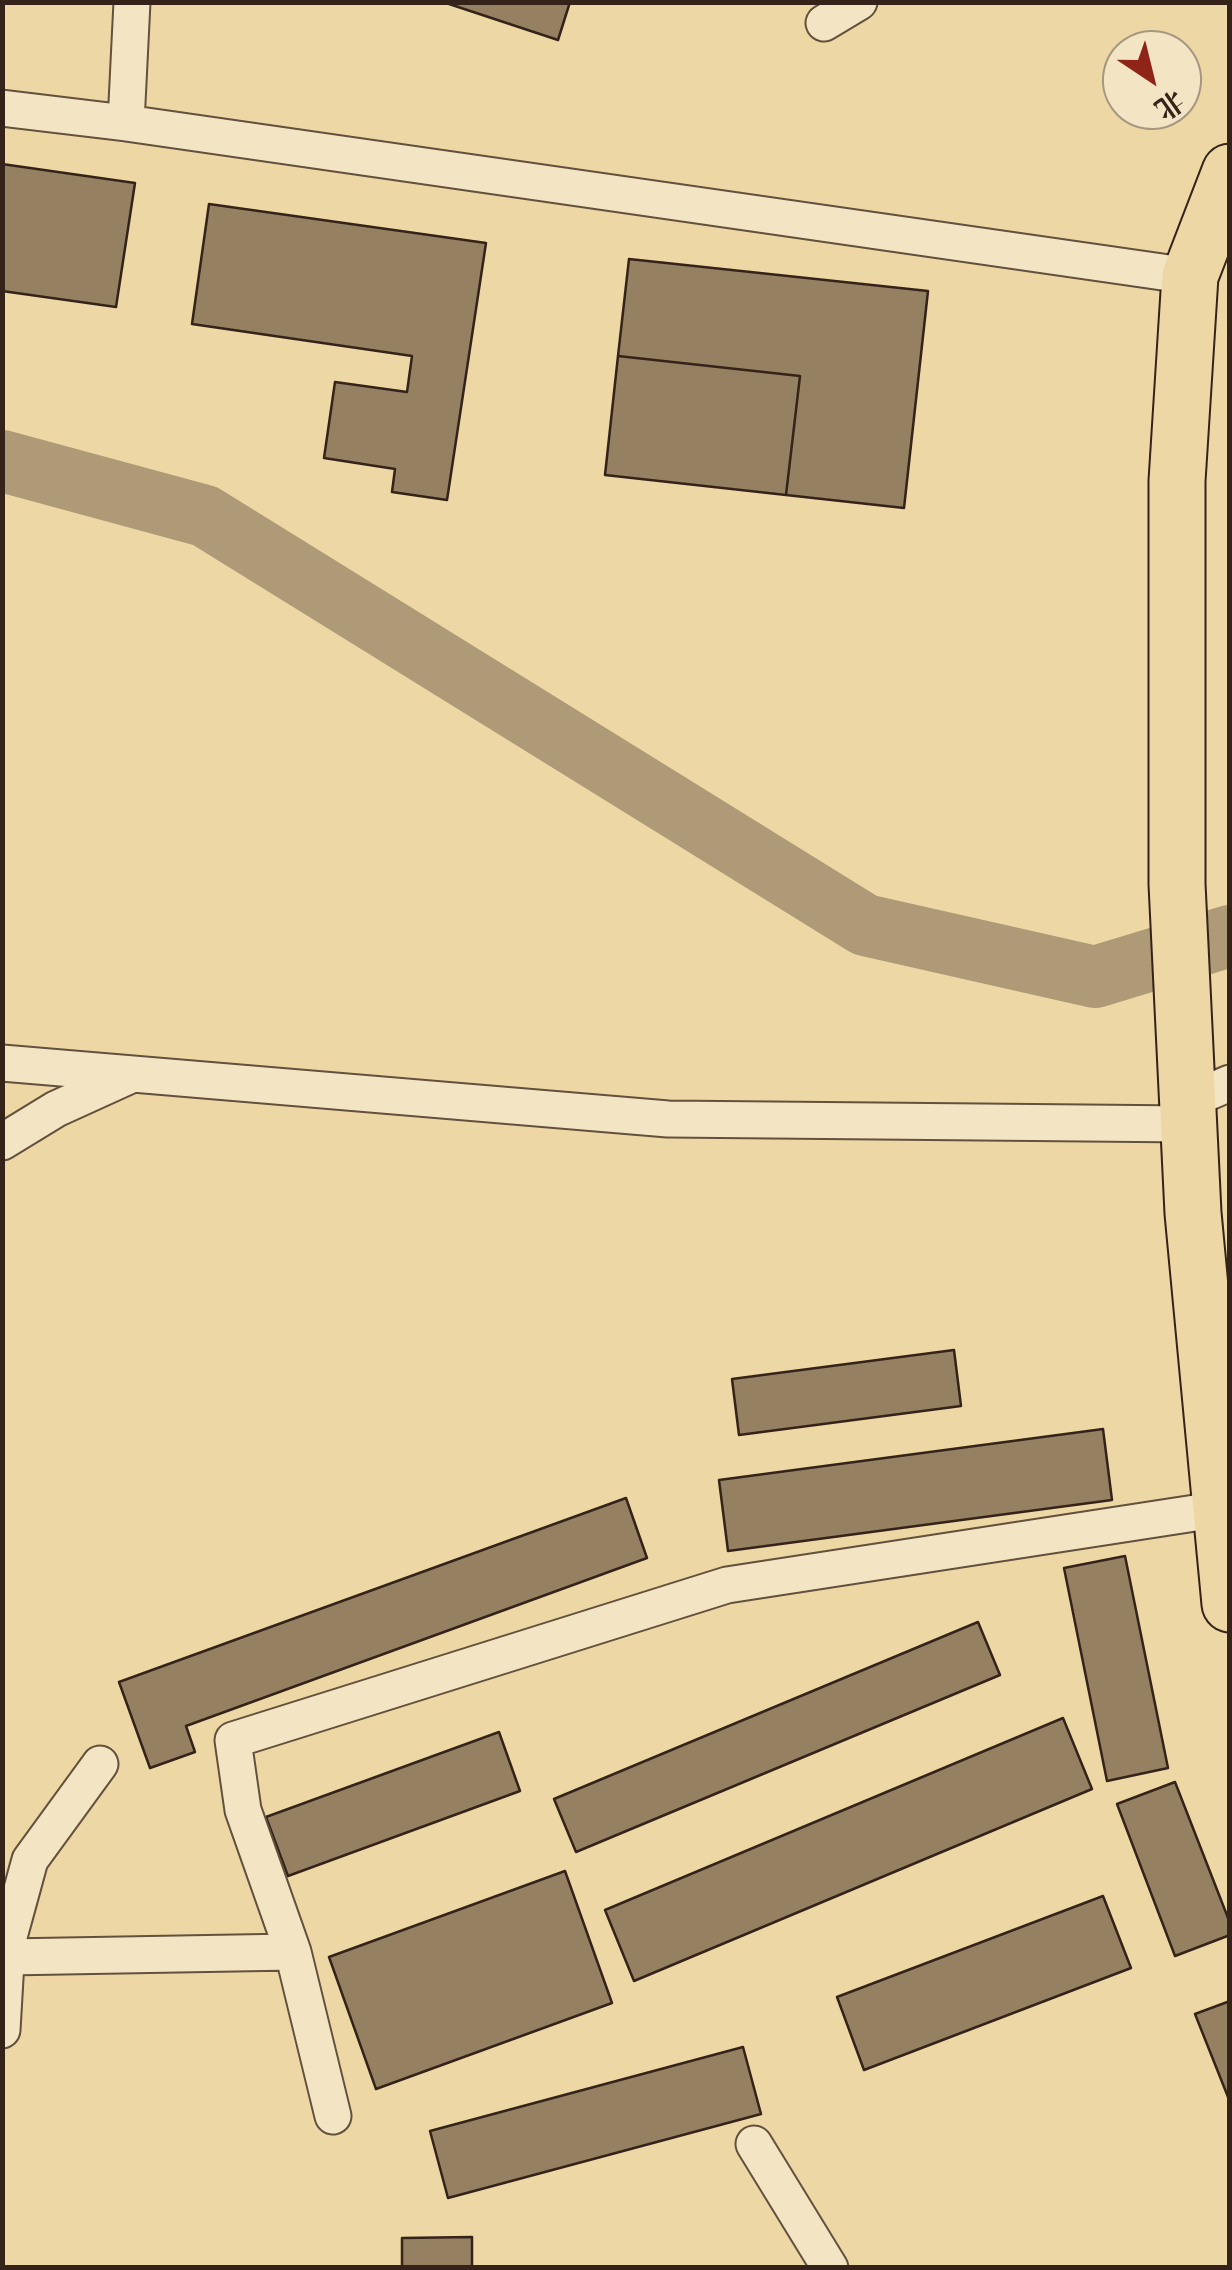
<!DOCTYPE html>
<html>
<head>
<meta charset="utf-8">
<style>
	body { margin:0 }
	#map { position:relative; width:1232px; height:2270px; overflow:hidden; background:#edd7a5; font-family:"Sorts Mill Goudy","Noto Serif SC",serif }
	canvas { display:block }
	.frame { position:absolute; inset:0; border:5px solid #35231a; pointer-events:none }
	.north { position:absolute; left:1102px; top:30px; width:100px; height:100px; box-sizing:border-box; background:#f3e5c4; border:2px solid #a79780; border-radius:50%; rotate:145deg; font-size:28px; font-weight:700; line-height:40px; text-align:center; color:#35231a }
	.north::after { content:''; display:block; margin:auto; width:35px; height:45px; background:#8f2418; clip-path:polygon(50% 0,100% 100%,50% 72%,0 100%) }
</style>
</head>
<body>
<div id="map">
<canvas width="1232" height="2270"></canvas>
<div class="frame"></div>
<div class="north">北</div>
</div>
<script>
const ctx = document.querySelector('canvas').getContext('2d');
ctx.lineJoin = 'round';
function strokePath(path, color, width, dash) {
  ctx.strokeStyle = color;
  ctx.lineWidth = width;
  ctx.lineCap = dash ? 'butt' : 'round';
  ctx.setLineDash(dash || []);
  ctx.stroke(path);
}
function paint(path, color) {
  ctx.fillStyle = color;
  ctx.fill(path, 'evenodd');
}
const river = new Path2D(`
	M2 461 205 516 865 925 1095 977 1230 936`);
const building = new Path2D(`
	M443 2H570L558 40Z
	M2 164 135 183 116 307 2 291Z
	M209 204 486 243 447 500 392 492 395 469 324 458 335 382 407 392 412 356 192 324Z
	M629 259 928 291 904 508 786 495 800 376 618 356Z
	M618 356 800 376 786 495 605 475Z
	M954 1350 961 1406 739 1435 732 1379Z
	M1103 1429 1112 1500 728 1551 719 1480Z
	M626 1498 647 1558 186 1726 195 1752 150 1768 119 1682Z
	M1125 1556 1168 1768 1107 1781 1064 1568Z
	M978 1622 1000 1675 576 1852 554 1799Z
	M1063 1718 1092 1789 634 1981 605 1910Z
	M499 1732 520 1791 288 1876 266 1817Z
	M1175 1782 1230 1923V1935L1175 1956 1117 1804Z
	M565 1871 612 2003 376 2089 329 1957Z
	M1103 1896 1131 1968 864 2070 837 1997Z
	M1230 2001V2102L1195 2014Z
	M743 2047 761 2114 448 2198 430 2131Z
	M472 2237V2268H402V2238Z`);
const minor = new Path2D(`
	M824 23 859 2
	M2 108 126 123 1190 276
	M126 123 132 2
	M2 1063 668 1119 1189 1124
	M1188 1101 1230 1083
	M2 1142 56 1109 133 1074
	M7 1957 293 1952
	M2 2030 7 1944 30 1860 100 1764
	M333 2116 293 1952 243 1810 233 1740 727 1585 1221 1509
	M754 2144 830 2268`);
const primary = new Path2D(`
	M1230 172 1190 276 1177 481V884L1193 1213 1230 1604`);
strokePath(river, '#ae9a76', 62);
paint(building, '#958162');
strokePath(building, '#35231a', 2.5);
strokePath(minor, '#63503d', 39);
strokePath(primary, '#35231a', 59);
strokePath(minor, '#f3e5c4', 35);
strokePath(primary, '#edd7a5', 55);
</script>
</body>
</html>
